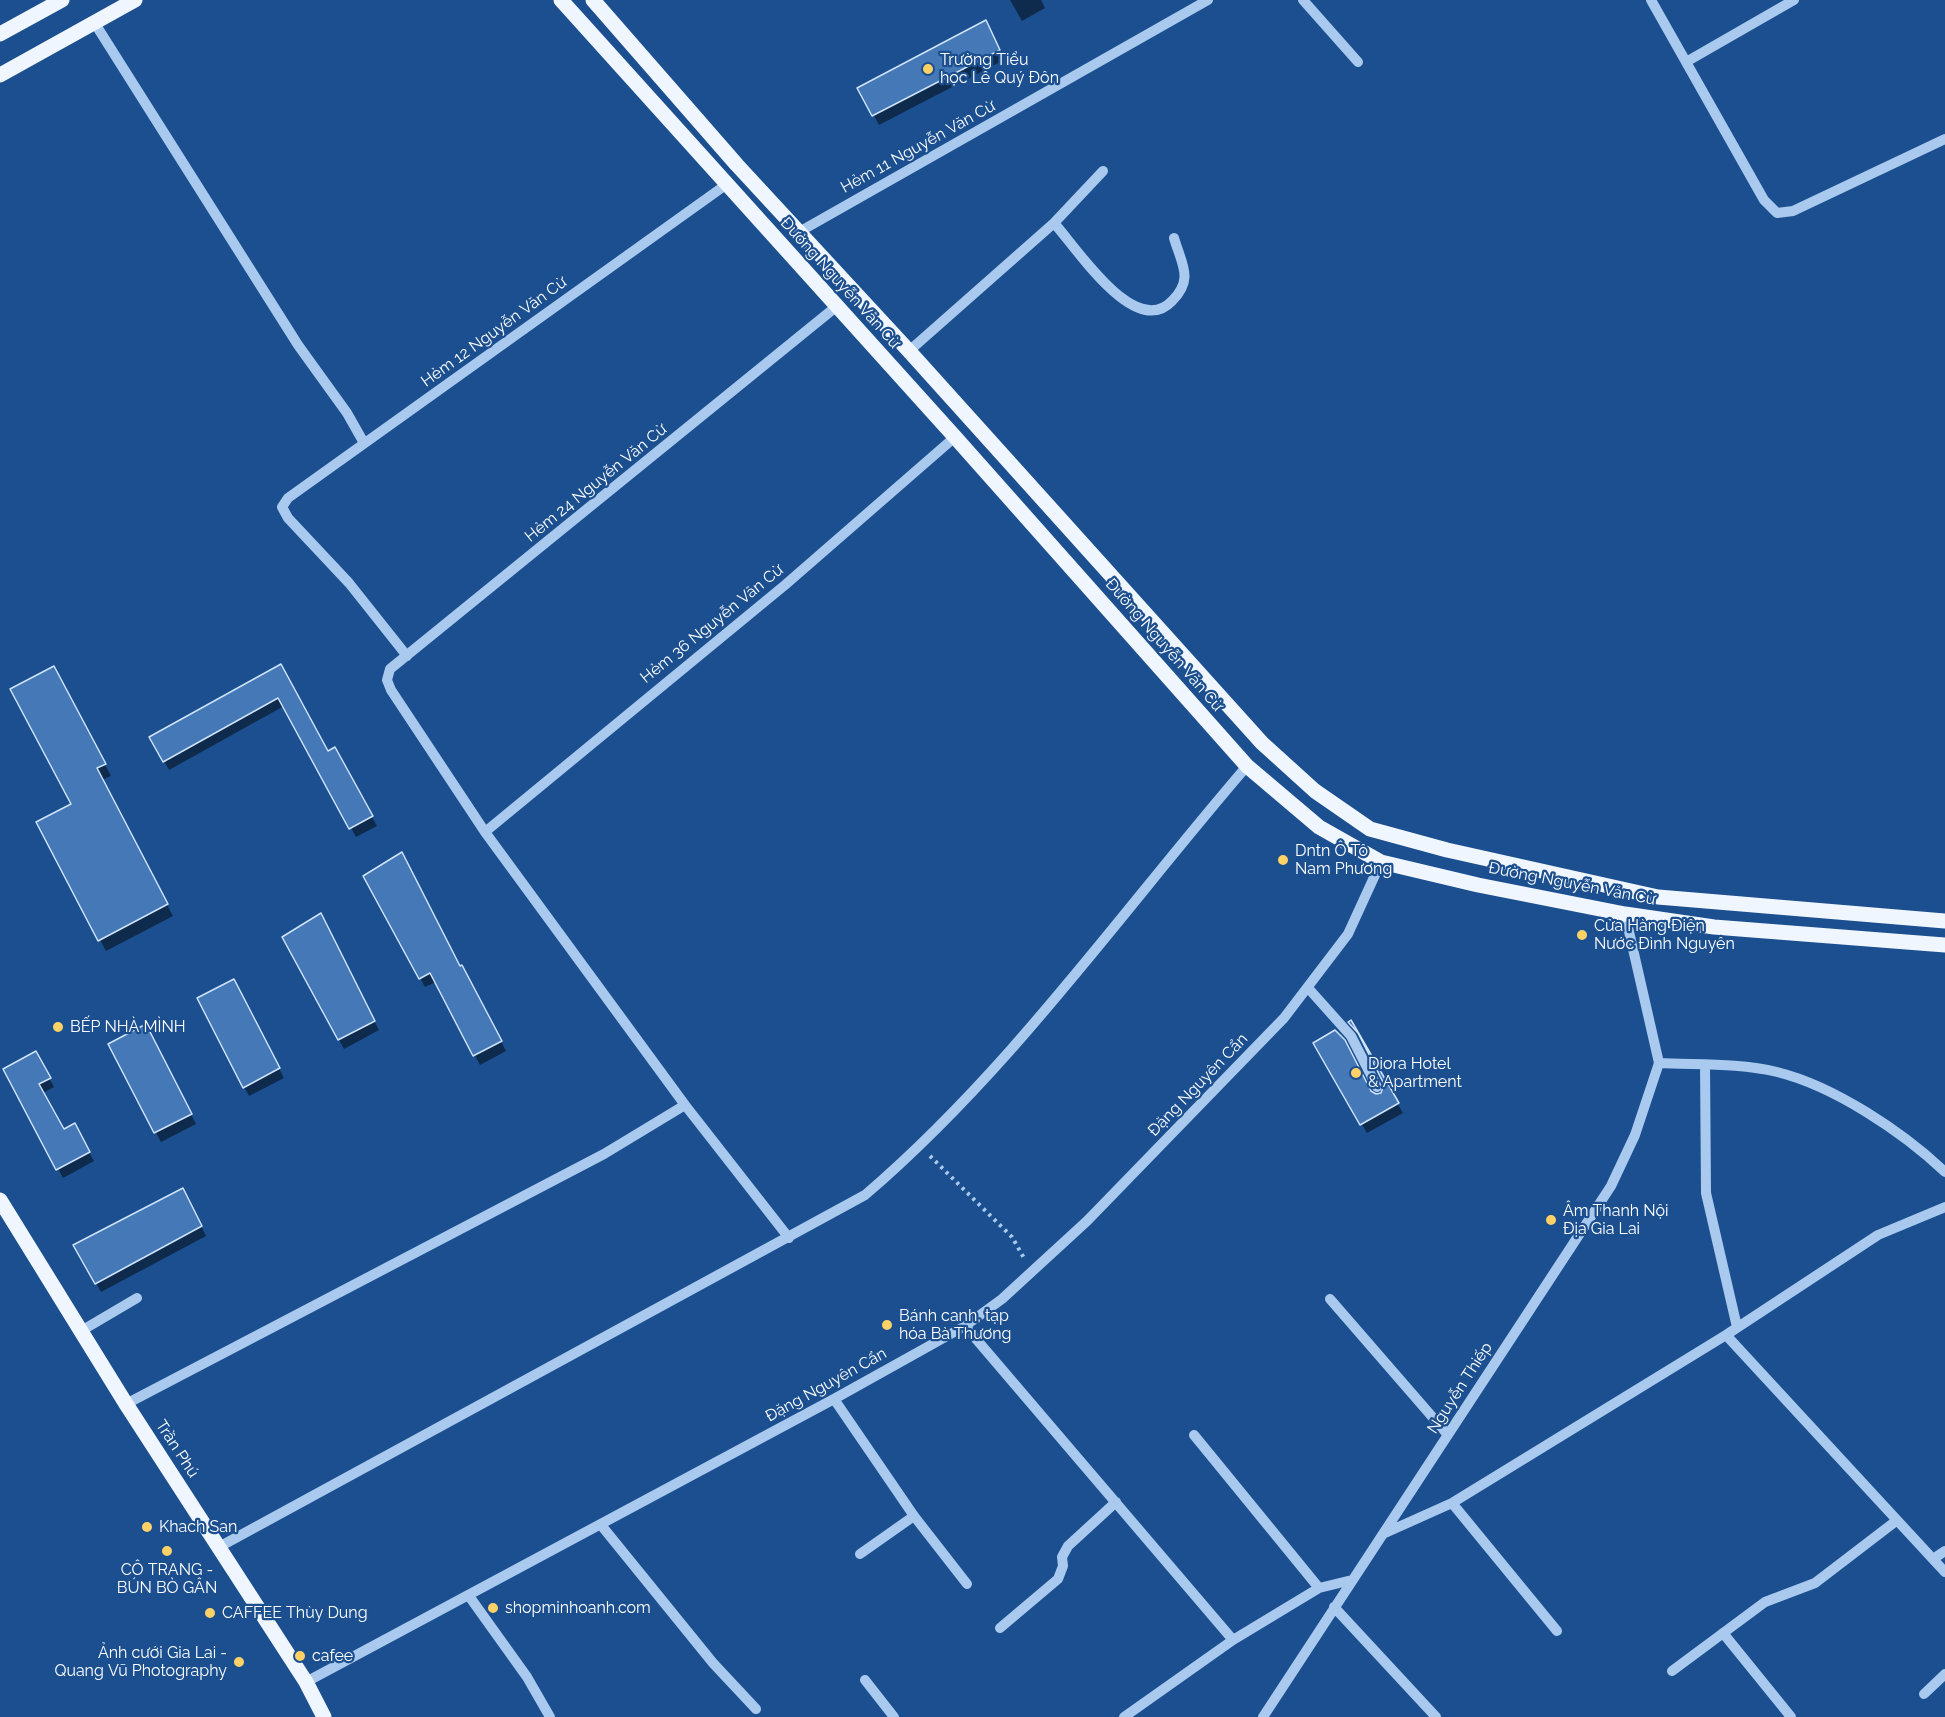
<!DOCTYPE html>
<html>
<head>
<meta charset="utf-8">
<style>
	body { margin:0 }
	canvas { display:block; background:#1b4f8f }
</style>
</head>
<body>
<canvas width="1945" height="1717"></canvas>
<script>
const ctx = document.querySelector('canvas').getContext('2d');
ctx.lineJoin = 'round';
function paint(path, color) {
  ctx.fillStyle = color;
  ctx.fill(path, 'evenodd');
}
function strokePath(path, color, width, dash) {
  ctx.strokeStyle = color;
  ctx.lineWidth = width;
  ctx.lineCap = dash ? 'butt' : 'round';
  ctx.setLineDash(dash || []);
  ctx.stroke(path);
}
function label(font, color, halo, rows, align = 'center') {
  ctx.font = font + ' Raleway,sans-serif';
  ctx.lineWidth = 4.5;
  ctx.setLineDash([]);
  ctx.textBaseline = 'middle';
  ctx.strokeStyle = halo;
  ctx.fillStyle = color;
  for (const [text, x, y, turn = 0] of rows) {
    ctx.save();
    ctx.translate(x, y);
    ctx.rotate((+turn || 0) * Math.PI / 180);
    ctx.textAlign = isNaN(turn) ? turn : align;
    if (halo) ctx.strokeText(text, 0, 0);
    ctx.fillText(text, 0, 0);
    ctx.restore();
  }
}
const shadow = new Path2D(`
	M1010 0H1041L1045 8 1022 21Z
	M990 31 1004 60 879 125 860 89Z
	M280 666 328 753 334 749 377 826 356 837 284 706 169 770 151 737Z
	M60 679 111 776 102 780 173 916 106 951 100 940 73 805Z
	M365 876 467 976 506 1051 480 1065 436 982 425 987Z
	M325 924 379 1030 344 1049 284 938Z
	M239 990 284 1078 249 1096 244 1087Z
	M150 1035 196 1124 161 1142 110 1044Z
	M1315 1044 1376 1096 1382 1095 1385 1083 1383 1078 1403 1113 1367 1133Z
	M36 1053 54 1087 43 1093 63 1131 74 1125 94 1161 63 1178 5 1069Z
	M188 1199 206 1236 101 1292 75 1245Z`);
const building = new Path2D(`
	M986 20 1000 50 872 116 857 88Z
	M281 664 328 751 335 747 373 816 349 829 278 698 163 762 149 737Z
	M54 666 106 764 97 768 168 904 98 941 36 822 71 804 10 689Z
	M402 852 460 966 462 965 502 1041 473 1056 430 973 419 979 363 876Z
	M321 913 375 1021 338 1040 282 937Z
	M234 979 280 1068 243 1088 197 998Z
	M1351 1020 1399 1103 1360 1125 1313 1043 1335 1030 1345 1040 1371 1091 1376 1094 1381 1093 1384 1084 1358 1033 1348 1022Z
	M146 1024 192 1114 154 1133 108 1044Z
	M36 1051 51 1078 39 1084 64 1129 75 1123 90 1152 56 1170 3 1069Z
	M183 1188 202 1226 95 1284 73 1245Z`);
const path = new Path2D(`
	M930 1156 1012 1237 1024 1258`);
const minor = new Path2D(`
	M1303 0 1358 62
	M1651 0 1764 200 1777 213 1793 211 1945 139
	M94 22 298 345 347 413 364 443
	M1686 62 1794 0
	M1054 223 1103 171
	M799 232 1208 0
	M909 351 1054 223C1076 247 1135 340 1172 301 1194 279 1182 265 1174 238
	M407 656 349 583 288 518 282 507 288 498 727 184
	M485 832 785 585 955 437
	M1625 914 1659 1063
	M1309 989 1351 1036 1377 1087
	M1659 1063C1697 1065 1740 1063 1777 1072 1834 1086 1903 1132 1945 1172
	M1705 1065 1706 1193 1737 1327
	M685 1105 789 1238
	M1330 1299 1448 1435
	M965 1326 1233 1640
	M81 1331 137 1298
	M1726 1335 1945 1572
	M834 1399 914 1516 967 1584
	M126 1404 604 1154 685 1105 485 832 391 690 387 680 390 669 837 306
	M1194 1435 1319 1588
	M1452 1503 1557 1631
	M601 1525 713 1663 756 1709
	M1385 1533 1452 1503 1726 1335 1878 1235 1945 1207
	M219 1547 865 1195C1011 1070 1122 911 1247 766
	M860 1554 914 1516
	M1933 1559 1945 1551
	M469 1596 527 1677 550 1717
	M1334 1607 1436 1717
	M1000 1628 1058 1579 1063 1566 1062 1557 1068 1546 1116 1502
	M1723 1633 1791 1717
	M1672 1671 1765 1602 1815 1583 1896 1521
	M865 1680 894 1717
	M306 1682 834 1399 965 1326 1002 1299 1087 1221 1284 1018 1348 934 1381 862
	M1924 1694 1945 1674
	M1124 1717 1233 1640 1319 1588 1352 1580
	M1263 1717 1611 1186 1635 1135 1659 1063`);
const major = new Path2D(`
	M561 0 955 437 1247 766 1319 827 1381 862 1478 885 1625 914 1714 927 1945 945
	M593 0 737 165 909 351 1262 743 1315 791 1370 829 1447 850 1658 897 1945 921
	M0 34 62 0
	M0 75 135 0
	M0 1200 126 1404 306 1682 324 1717`);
const markers = [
	[928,69,6,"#ffd166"],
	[1283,860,6,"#ffd166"],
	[1582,935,6,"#ffd166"],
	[58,1027,6,"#ffd166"],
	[1356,1073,6,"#ffd166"],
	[1551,1220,6,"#ffd166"],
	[887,1325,6,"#ffd166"],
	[147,1527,6,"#ffd166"],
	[167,1551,6,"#ffd166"],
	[493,1608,6,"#ffd166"],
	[210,1613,6,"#ffd166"],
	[300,1656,6,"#ffd166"],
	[239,1662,6,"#ffd166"]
];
const poiNames = [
	["Trường Tiểu",940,60],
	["học Lê Quý Đôn",940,78],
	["Dntn Ô Tô",1295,851],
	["Nam Phương",1295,869],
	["Cửa Hàng Điện",1594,926],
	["Nước Đình Nguyên",1594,944],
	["BẾP NHÀ MÌNH",70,1027],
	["Diora Hotel",1368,1064],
	["& Apartment",1368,1082],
	["Âm Thanh Nội",1563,1211],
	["Địa Gia Lai",1563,1229],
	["Bánh canh, tạp",899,1316],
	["hóa Bà Thương",899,1334],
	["Khach San",159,1527],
	["CÔ TRANG -",167,1570,"center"],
	["BÚN BÒ GÂN",167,1588,"center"],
	["shopminhoanh.com",505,1608],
	["CAFFEE Thùy Dung",222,1613],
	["Ảnh cưới Gia Lai -",227,1653,"right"],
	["Quang Vũ Photography",227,1671,"right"],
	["cafee",312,1656]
];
const streetNames = [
	["Hẻm 11 Nguyễn Văn Cừ",918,147,-29],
	["Đường Nguyễn Văn Cừ",840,283,48],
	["Hẻm 12 Nguyễn Văn Cừ",494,332,-36],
	["Hẻm 24 Nguyễn Văn Cừ",596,483,-39],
	["Hẻm 36 Nguyễn Văn Cừ",712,624,-39],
	["Đường Nguyễn Văn Cừ",1164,645,49],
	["Đường Nguyễn Văn Cừ",1572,884,11],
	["Đặng Nguyên Cẩn",1198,1085,-46],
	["Đặng Nguyên Cẩn",826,1385,-29],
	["Nguyễn Thiếp",1460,1388,-57],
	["Trần Phú",177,1449,57]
];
paint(shadow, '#0007');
paint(building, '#4478b7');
strokePath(building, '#cfe3fa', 1.5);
strokePath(path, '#a9c9ee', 4, [3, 4.5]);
strokePath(minor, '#a9c9ee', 10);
strokePath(major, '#f0f6ff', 15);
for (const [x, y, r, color] of markers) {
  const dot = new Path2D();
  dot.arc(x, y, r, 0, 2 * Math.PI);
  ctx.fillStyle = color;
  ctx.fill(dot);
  strokePath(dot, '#1b4f8f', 2);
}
label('16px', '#fff', '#1b4f8f', poiNames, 'left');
label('16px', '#fff', '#1b4f8f', streetNames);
</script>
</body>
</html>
